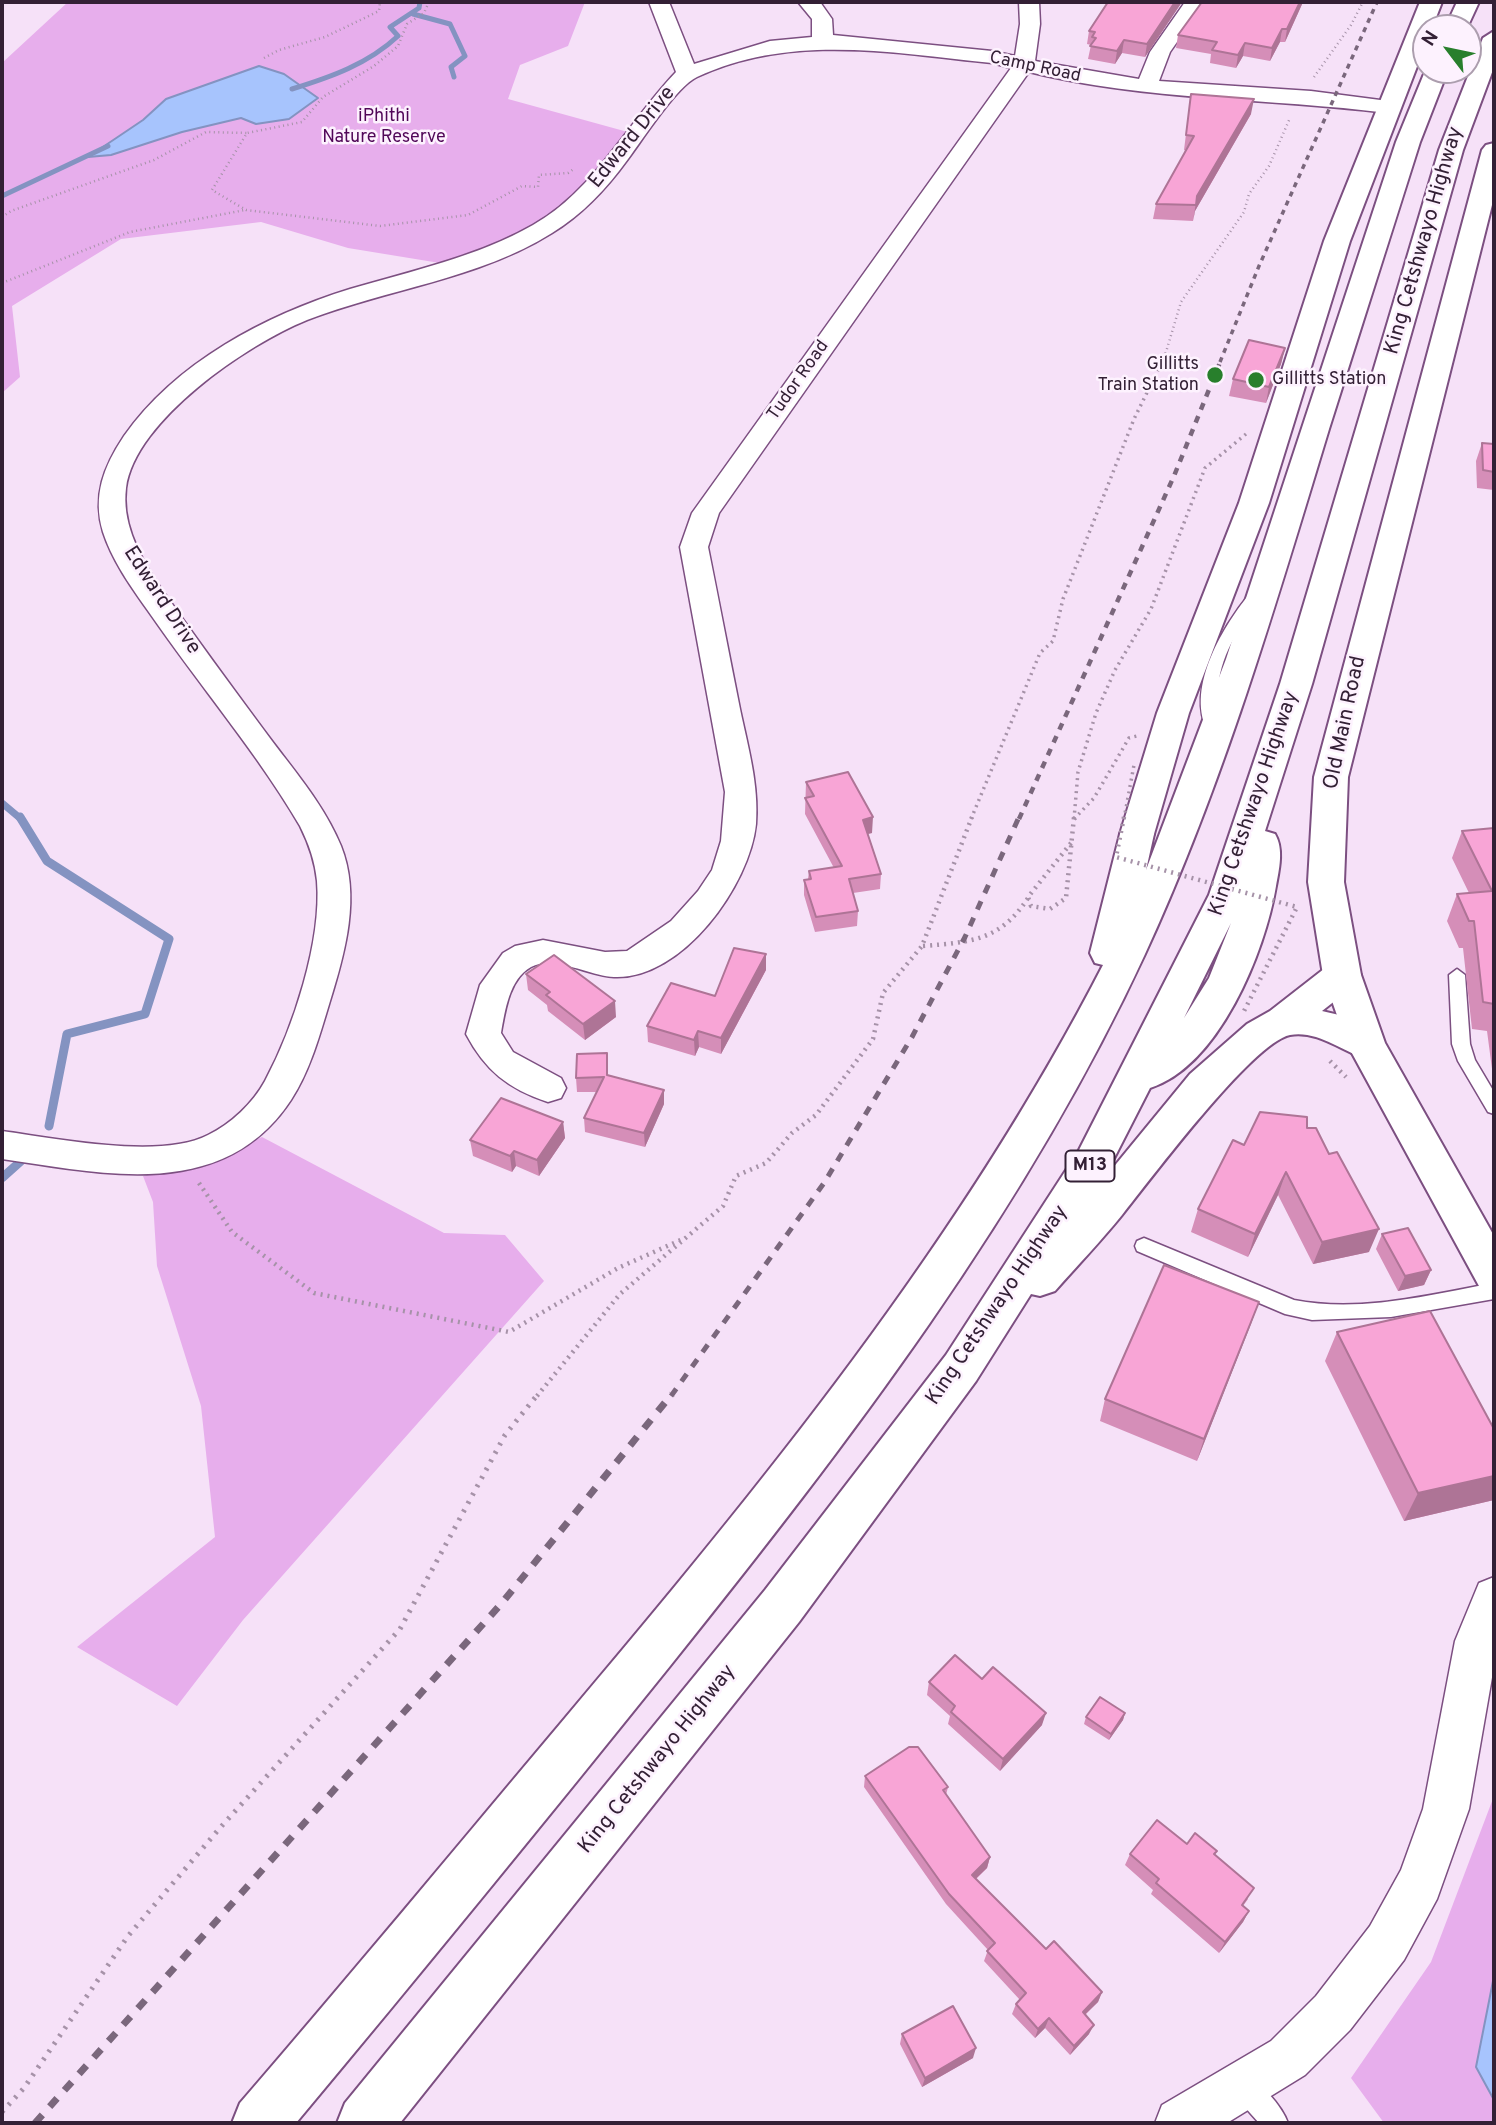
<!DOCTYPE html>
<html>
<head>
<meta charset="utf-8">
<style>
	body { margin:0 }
	#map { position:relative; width:1496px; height:2125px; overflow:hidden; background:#f6e1f8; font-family:Overpass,sans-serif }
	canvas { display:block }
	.frame { position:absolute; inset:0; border:4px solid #332035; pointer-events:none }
	.north { position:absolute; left:1412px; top:14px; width:70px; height:70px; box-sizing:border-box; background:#fdf2fe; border:2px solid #ac9eae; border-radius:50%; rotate:302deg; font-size:19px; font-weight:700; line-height:28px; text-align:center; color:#332035 }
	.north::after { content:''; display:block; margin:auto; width:24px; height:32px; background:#287f2c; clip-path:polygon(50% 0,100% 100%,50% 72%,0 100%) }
</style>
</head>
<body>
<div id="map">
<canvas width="1496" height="2125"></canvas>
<div class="frame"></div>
<div class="north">N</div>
</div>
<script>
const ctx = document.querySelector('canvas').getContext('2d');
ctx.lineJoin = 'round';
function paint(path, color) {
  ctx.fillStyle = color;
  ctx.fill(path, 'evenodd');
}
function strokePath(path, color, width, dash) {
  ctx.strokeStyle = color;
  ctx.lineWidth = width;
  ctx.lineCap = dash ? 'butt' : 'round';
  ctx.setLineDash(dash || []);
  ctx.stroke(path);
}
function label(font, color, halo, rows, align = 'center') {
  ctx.font = font + ' Overpass,sans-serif';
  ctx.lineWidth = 5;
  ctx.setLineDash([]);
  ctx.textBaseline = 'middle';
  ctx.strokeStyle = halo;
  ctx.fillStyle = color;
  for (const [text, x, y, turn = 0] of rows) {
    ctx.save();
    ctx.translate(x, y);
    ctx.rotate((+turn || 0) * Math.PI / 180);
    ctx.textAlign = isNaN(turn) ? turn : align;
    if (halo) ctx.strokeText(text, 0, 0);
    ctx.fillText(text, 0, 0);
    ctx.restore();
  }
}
const green = new Path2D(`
	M68 2H585L568 46 520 65 508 99 635 134 573 209 452 265 348 248 261 222 121 239 12 306 20 377 2 393V63Z
	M262 1137 444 1233 505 1235 544 1281 243 1620 177 1706 77 1647 215 1537 201 1406 157 1266 153 1202 143 1176 184 1171Z
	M1494 1796V2123H1384L1351 2078 1431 1962Z`);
const water = new Path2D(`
	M259 66 284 74 318 98 289 119 256 124 241 118 182 132 111 155 88 157 143 120 166 99Z
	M1494 1976V2100L1476 2067Z`);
const streamFar2 = new Path2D(`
	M413 14 450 24 465 56 451 67 454 77
	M292 89C331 77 368 64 398 36L390 27 419 8 420 2
	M2 196 108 146`);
const streamFar1 = new Path2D(`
	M2 803 21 819`);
const stream = new Path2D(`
	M20 817 47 861 169 939 145 1014 67 1034 49 1126
	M2 1178 21 1161`);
const pathFar3 = new Path2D(`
	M429 2 424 13 407 24 398 46 374 66 323 97 302 122 247 133 212 190 246 210 380 226 468 215 522 186 538 187 539 175 568 173 575 168
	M264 58 279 50 325 37 379 11 380 2
	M1314 77 1351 25 1363 2
	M2 217 11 211 154 160 206 132 247 133
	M2 283 130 232 245 210
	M1163 362 1181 302 1244 212 1249 194 1269 166 1290 118`);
const pathFar2 = new Path2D(`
	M971 819 1040 653 1053 641 1063 599 1134 419 1163 360
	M1074 819 1094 798 1129 738 1137 736
	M1074 819 1078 772 1096 713 1115 670 1151 609 1205 468 1246 434`);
const pathFar1 = new Path2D(`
	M1074 819 1076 817
	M1071 843 1028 897 1031 906 1050 909 1066 898 1074 817
	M923 946C971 942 1000 941 1028 898
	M1330 1061 1346 1077
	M199 1183 232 1232 314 1293 509 1332 618 1268 683 1239
	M537 1396 620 1294 723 1206 736 1176 766 1163 792 1133 816 1115 873 1039 883 993 922 946 972 817`);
const path = new Path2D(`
	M2 2112 24 2088 128 1936 219 1829 400 1629 505 1435 538 1394`);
const lane = new Path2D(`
	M1256 591 1263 595C1242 624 1222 650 1218 687 1217 700 1222 718 1217 730H1207C1186 686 1224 625 1251 592Z
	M1457 969 1465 975 1470 1044 1475 1060 1494 1092V1114L1488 1112 1458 1061 1452 1044 1449 975Z
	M1144 1238 1294 1300C1360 1313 1429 1295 1494 1283V1299L1391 1317 1312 1320 1285 1314 1137 1251 1135 1246 1137 1241Z
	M1243 2074C1260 2081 1282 2106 1288 2123H1259L1234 2095 1231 2086 1234 2077Z`);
const street = new Path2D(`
	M649 2H669L694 64 770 41 812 37V19L798 2H820L832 19 833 35 992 51 1015 56 1020 24 1019 2H1039L1040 24 1035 61 1139 79 1150 52 1185 2H1205L1170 52 1159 81 1311 91 1388 101 1399 107 1388 113C1269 98 1146 101 1029 72L719 513 708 547C719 601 729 655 740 709 748 747 759 785 756 824 750 885 682 980 614 977 589 976 555 955 531 967 509 979 505 1011 501 1033L513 1052 561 1078 566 1088 561 1098 548 1102C508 1089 485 1070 466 1034L480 985 503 953 515 946 543 940 605 952 627 951 671 921 698 891 712 870 721 841 725 792 680 547 692 513 1011 68 992 63C893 53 791 33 697 77 677 86 643 139 628 159 607 188 583 214 552 233 479 279 387 289 307 320 248 344 135 420 126 488 122 521 137 551 154 578 192 633 232 687 272 741 297 774 325 807 341 846 361 896 345 953 330 1001 320 1034 310 1071 291 1100 224 1202 105 1174 2 1159V1131C55 1138 160 1160 208 1135 231 1124 253 1103 265 1081 293 1029 322 941 317 881 315 861 309 844 300 826 259 756 205 692 158 625 138 596 114 566 103 532 92 496 104 466 124 436 176 362 266 315 350 289 411 271 477 257 533 225 595 190 628 122 676 72Z
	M1494 1577V1666L1469 1809 1437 1899 1404 1960 1350 2030 1305 2075 1227 2123H1155L1162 2105 1271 2041 1316 1996 1370 1926 1401 1870 1423 1809 1455 1641 1479 1583Z`);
const secondary = new Path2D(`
	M1420 2H1442L1432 28H1426V43L1350 241 1269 503 1189 713 1154 834 1149 843 1137 846 1125 843 1120 834 1157 713 1239 503 1324 241Z
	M1494 143V197L1348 777 1344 882 1361 975 1385 1043 1494 1236V1291L1479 1286 1347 1044 1323 975 1308 882 1314 777 1482 150 1486 145Z`);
const highway = new Path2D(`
	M1457 2H1479L1467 28H1445Z
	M1494 31V67L1463 150 1312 684 1265 831 1275 834C1284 849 1279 870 1276 886 1265 952 1219 1066 1150 1088L1103 1180 1190 1074 1247 1024 1270 1011 1329 965 1342 961 1355 965 1361 975 1355 985 1322 1011C1344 1016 1374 1023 1385 1044L1380 1054 1366 1059C1342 1051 1317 1030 1290 1035 1252 1043 1150 1180 1122 1215 1101 1241 1077 1266 1055 1291L1040 1296 1031 1294 976 1381 799 1622 400 2123H337L345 2103 765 1590 946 1355 1079 1150 1209 895 1280 684 1439 150 1483 38ZM1231 923 1209 978 1184 1018Z
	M1426 69 1448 70 1420 142C1390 238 1359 333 1329 429 1275 607 1223 785 1145 954 1025 1213 848 1444 670 1666 547 1819 422 1972 296 2123H232L240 2103C348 1978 454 1850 560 1724 761 1486 960 1243 1103 965L1095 963 1090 953 1120 834 1125 825 1137 822 1149 825 1154 834 1146 870 1226 659 1396 142Z`);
const railFar3 = new Path2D(`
	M1220 362 1259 266 1377 2`);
const railFar2 = new Path2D(`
	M1019 819 1174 476 1221 360`);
const railFar1 = new Path2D(`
	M671 1396 824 1183 912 1037 965 937 1019 817`);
const rail = new Path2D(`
	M35 2123 501 1604 672 1394`);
const pathBridgeFar1 = new Path2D(`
	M1124 819 1134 765`);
const pathBridge = new Path2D(`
	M1124 817 1116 857 1297 907 1244 1011`);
const wall = new Path2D(`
	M1108 2H1182L1145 57 1122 53 1115 64 1088 59 1091 45 1087 44 1089 31Z
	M1303 2 1285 42H1280L1270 61 1243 56 1236 68 1210 63 1211 54 1176 48 1178 35Z
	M1191 94 1251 114 1195 211 1193 221 1153 219 1156 204 1186 151 1184 150Z
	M1285 348 1281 364 1266 403 1229 396 1233 379Z
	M1482 443 1494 444V490L1477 488 1476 461Z
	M806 782 872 833 868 834 881 874 880 889 853 893 858 911 857 926 815 932 804 895V880L808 879 809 871 834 868 805 814Z
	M1494 828V1084L1487 1031 1472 1029 1463 948H1459L1447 921 1457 894 1469 893 1452 858 1462 831Z
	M766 954V970L721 1054 699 1047 695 1056 648 1042 647 1026 715 996Z
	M526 974 616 1017 585 1040 548 1011 547 1005 528 990Z
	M607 1053 608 1076 664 1104 645 1147 585 1132 584 1118 597 1092H577L576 1078Z
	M563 1122 565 1138 539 1176 516 1166 512 1172 473 1156 470 1140Z
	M1307 1128 1369 1252 1313 1264 1278 1195 1248 1257 1191 1232 1198 1209Z
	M1382 1234 1431 1270 1424 1285 1398 1291 1376 1249Z
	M1259 1302 1197 1461 1100 1421 1105 1399Z
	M1337 1332 1494 1476V1500L1404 1521 1325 1361Z
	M982 1679 1042 1725 1000 1771 948 1724 950 1716 927 1695 929 1682Z
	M1125 1713 1123 1720 1109 1740 1084 1724 1086 1717Z
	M865 1776 948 1787 946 1795 990 1857 987 1868 976 1879 1046 1949 1102 1992 1098 2002 1085 2015 1089 2034 1070 2055 1045 2028 1035 2038 1012 2014 1016 2004 1020 2000 984 1961 988 1950 946 1904 864 1787Z
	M1187 1844 1217 1851 1215 1855 1248 1899 1243 1906 1249 1911 1243 1922 1219 1953 1151 1894 1153 1890 1125 1865 1130 1854Z
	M902 2034 973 2058 922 2087 900 2044Z`);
const shadedWall = new Path2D(`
	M1175 2H1182L1145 57 1147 44Z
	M1300 2H1303L1285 42 1287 29Z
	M1282 29 1280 42 1270 61 1272 48Z
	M1124 40 1122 53 1115 64 1117 51Z
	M1245 43 1243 56 1236 68 1238 55Z
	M1254 99 1251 114 1195 211 1193 221 1197 196Z
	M1285 348 1281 364 1266 403 1269 387Z
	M873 817 872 833 862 835 863 820Z
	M766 954V970L721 1054V1038Z
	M615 1001 616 1017 585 1040 583 1024Z
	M698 1031 699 1047 695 1056 694 1040Z
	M664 1090V1104L645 1147 644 1133Z
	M563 1122 565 1138 539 1176 537 1160Z
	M514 1151 516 1166 512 1172 510 1156Z
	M1286 1172 1278 1195 1248 1257 1255 1234Z
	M1379 1229 1369 1252 1313 1264 1322 1242Z
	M1431 1270 1424 1285 1398 1291 1405 1276Z
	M1259 1302 1251 1324 1197 1461 1204 1439Z
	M1494 1476V1500L1404 1521 1418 1493Z
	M1046 1713 1042 1725 1000 1771 1003 1759Z
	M1125 1713 1123 1720 1109 1740 1111 1734Z
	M990 1857 987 1868 969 1885 972 1875Z
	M1249 1911 1243 1922 1219 1953 1225 1942Z
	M1102 1992 1098 2002 1078 2021 1083 2012Z
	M1049 2018 1045 2028 1035 2038 1038 2029Z
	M1094 2025 1089 2034 1070 2055 1074 2046Z
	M976 2048 973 2058 922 2087 925 2078Z`);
const building = new Path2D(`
	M1108 2H1175L1147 44 1124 40 1117 51 1090 46 1096 38 1092 37 1095 32 1089 31Z
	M1202 2H1300L1287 29H1282L1272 48 1245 43 1238 55 1212 50 1217 42 1178 35Z
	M1191 94 1254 99 1197 196 1196 205 1156 204 1194 136 1186 135Z
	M1249 340 1285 348 1269 387 1233 379Z
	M1482 443 1494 444V472L1483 470Z
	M848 772 873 817 863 820 881 874 849 879 858 911 816 917 804 880 811 879 809 871 842 866 805 798 814 796 806 782Z
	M1494 828V1004L1483 1002 1474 921H1469L1457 894 1492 891 1462 831Z
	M734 948 766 954 721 1038 698 1031 694 1040 647 1026 671 983 715 996Z
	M554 955 615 1001 583 1024 546 995 550 992 526 974Z
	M607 1053V1075L664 1090 644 1133 584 1118 604 1077 576 1078 577 1054Z
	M501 1098 563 1122 537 1160 514 1151 510 1156 470 1140Z
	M1260 1112 1307 1117V1128H1316L1329 1154 1337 1152 1379 1229 1322 1242 1286 1172 1255 1234 1198 1209 1233 1140 1244 1145Z
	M1408 1228 1431 1270 1405 1276 1382 1234Z
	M1164 1265 1259 1302 1204 1439 1105 1399Z
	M1430 1311 1494 1429V1476L1418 1493 1337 1332Z
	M955 1655 982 1679 993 1667 1046 1713 1003 1759 951 1712 955 1706 929 1682Z
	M1100 1697 1125 1713 1111 1734 1086 1717Z
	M909 1747H918L948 1787 943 1790 990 1857 972 1875 1046 1949 1054 1941 1102 1992 1083 2012 1094 2025 1074 2046 1049 2018 1038 2029 1016 2004 1026 1993 987 1951 995 1943 949 1894 865 1776Z
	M1157 1820 1187 1844 1195 1833 1217 1851 1214 1854 1254 1888 1242 1905 1249 1911 1225 1942 1156 1883 1159 1879 1130 1854Z
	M953 2006 976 2048 925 2078 902 2034Z`);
const markers = [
	[1215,375,9,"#287f2c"],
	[1256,380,9,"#287f2c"]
];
const farStreetnames = [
	["Camp Road",1035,68,12],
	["Tudor Road",799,381,-55]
];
const farParknames = [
	["iPhithi",384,117],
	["Nature Reserve",384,138]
];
const farPoinames = [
	["Gillitts",1199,365],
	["Train Station",1199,386],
	["Gillitts Station",1272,380,"left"]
];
const shields = [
	[1090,1166,49]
];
const shieldNames = [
	["M13",1090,1166]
];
const streetNames = [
	["Edward Drive",633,138,-51],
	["King Cetshwayo Highway",1425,241,-74],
	["Edward Drive",161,601,57],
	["Old Main Road",1346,723,-78],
	["King Cetshwayo Highway",1255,804,-71],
	["King Cetshwayo Highway",998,1306,-56],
	["King Cetshwayo Highway",658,1760,-51]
];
paint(green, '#e7aeec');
paint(water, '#a7c4fd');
strokePath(water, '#8493c1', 2);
strokePath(streamFar2, '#8493c1', 5);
strokePath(streamFar1, '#8493c1', 7);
strokePath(stream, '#8493c1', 9);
strokePath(lane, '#7c4f81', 3);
strokePath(street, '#7c4f81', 3);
strokePath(secondary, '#7c4f81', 4);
strokePath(highway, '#7c4f81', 4);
strokePath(pathFar3, '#a692a8', 2.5, [1, 3.5]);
strokePath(pathFar2, '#a692a8', 3.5, [2, 4.5]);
strokePath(pathFar1, '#a692a8', 4.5, [2, 5]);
strokePath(path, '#a692a8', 5, [2.5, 7]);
paint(lane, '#fff');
paint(street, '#fff');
paint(secondary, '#fff');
paint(highway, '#fff');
strokePath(railFar3, '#7a677c', 3.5, [5, 5]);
strokePath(railFar2, '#7a677c', 4.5, [7, 7]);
strokePath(railFar1, '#7a677c', 5, [9, 9]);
strokePath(rail, '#7a677c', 7, [11, 11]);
strokePath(pathBridgeFar1, '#a692a8', 3.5, [2, 4.5]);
strokePath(pathBridge, '#a692a8', 4.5, [2, 5]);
paint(wall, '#d58eb8');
paint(shadedWall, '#ae7496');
paint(building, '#f8a5d6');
strokePath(building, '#ae7496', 2);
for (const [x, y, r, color] of markers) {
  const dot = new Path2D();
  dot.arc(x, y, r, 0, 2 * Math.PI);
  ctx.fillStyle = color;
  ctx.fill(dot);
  strokePath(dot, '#fdf2fe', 2.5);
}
label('18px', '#332035', '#fdf2fe', farStreetnames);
label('18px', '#510758', '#fdf2fe', farParknames);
label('18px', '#332035', '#fdf2fe', farPoinames, 'right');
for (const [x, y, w] of shields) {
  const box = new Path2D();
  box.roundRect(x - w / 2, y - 15.5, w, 31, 5);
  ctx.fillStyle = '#fdf2fe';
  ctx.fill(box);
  strokePath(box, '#332035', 2);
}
label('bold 19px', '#332035', null, shieldNames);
label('21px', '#332035', '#fdf2fe', streetNames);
</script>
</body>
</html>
